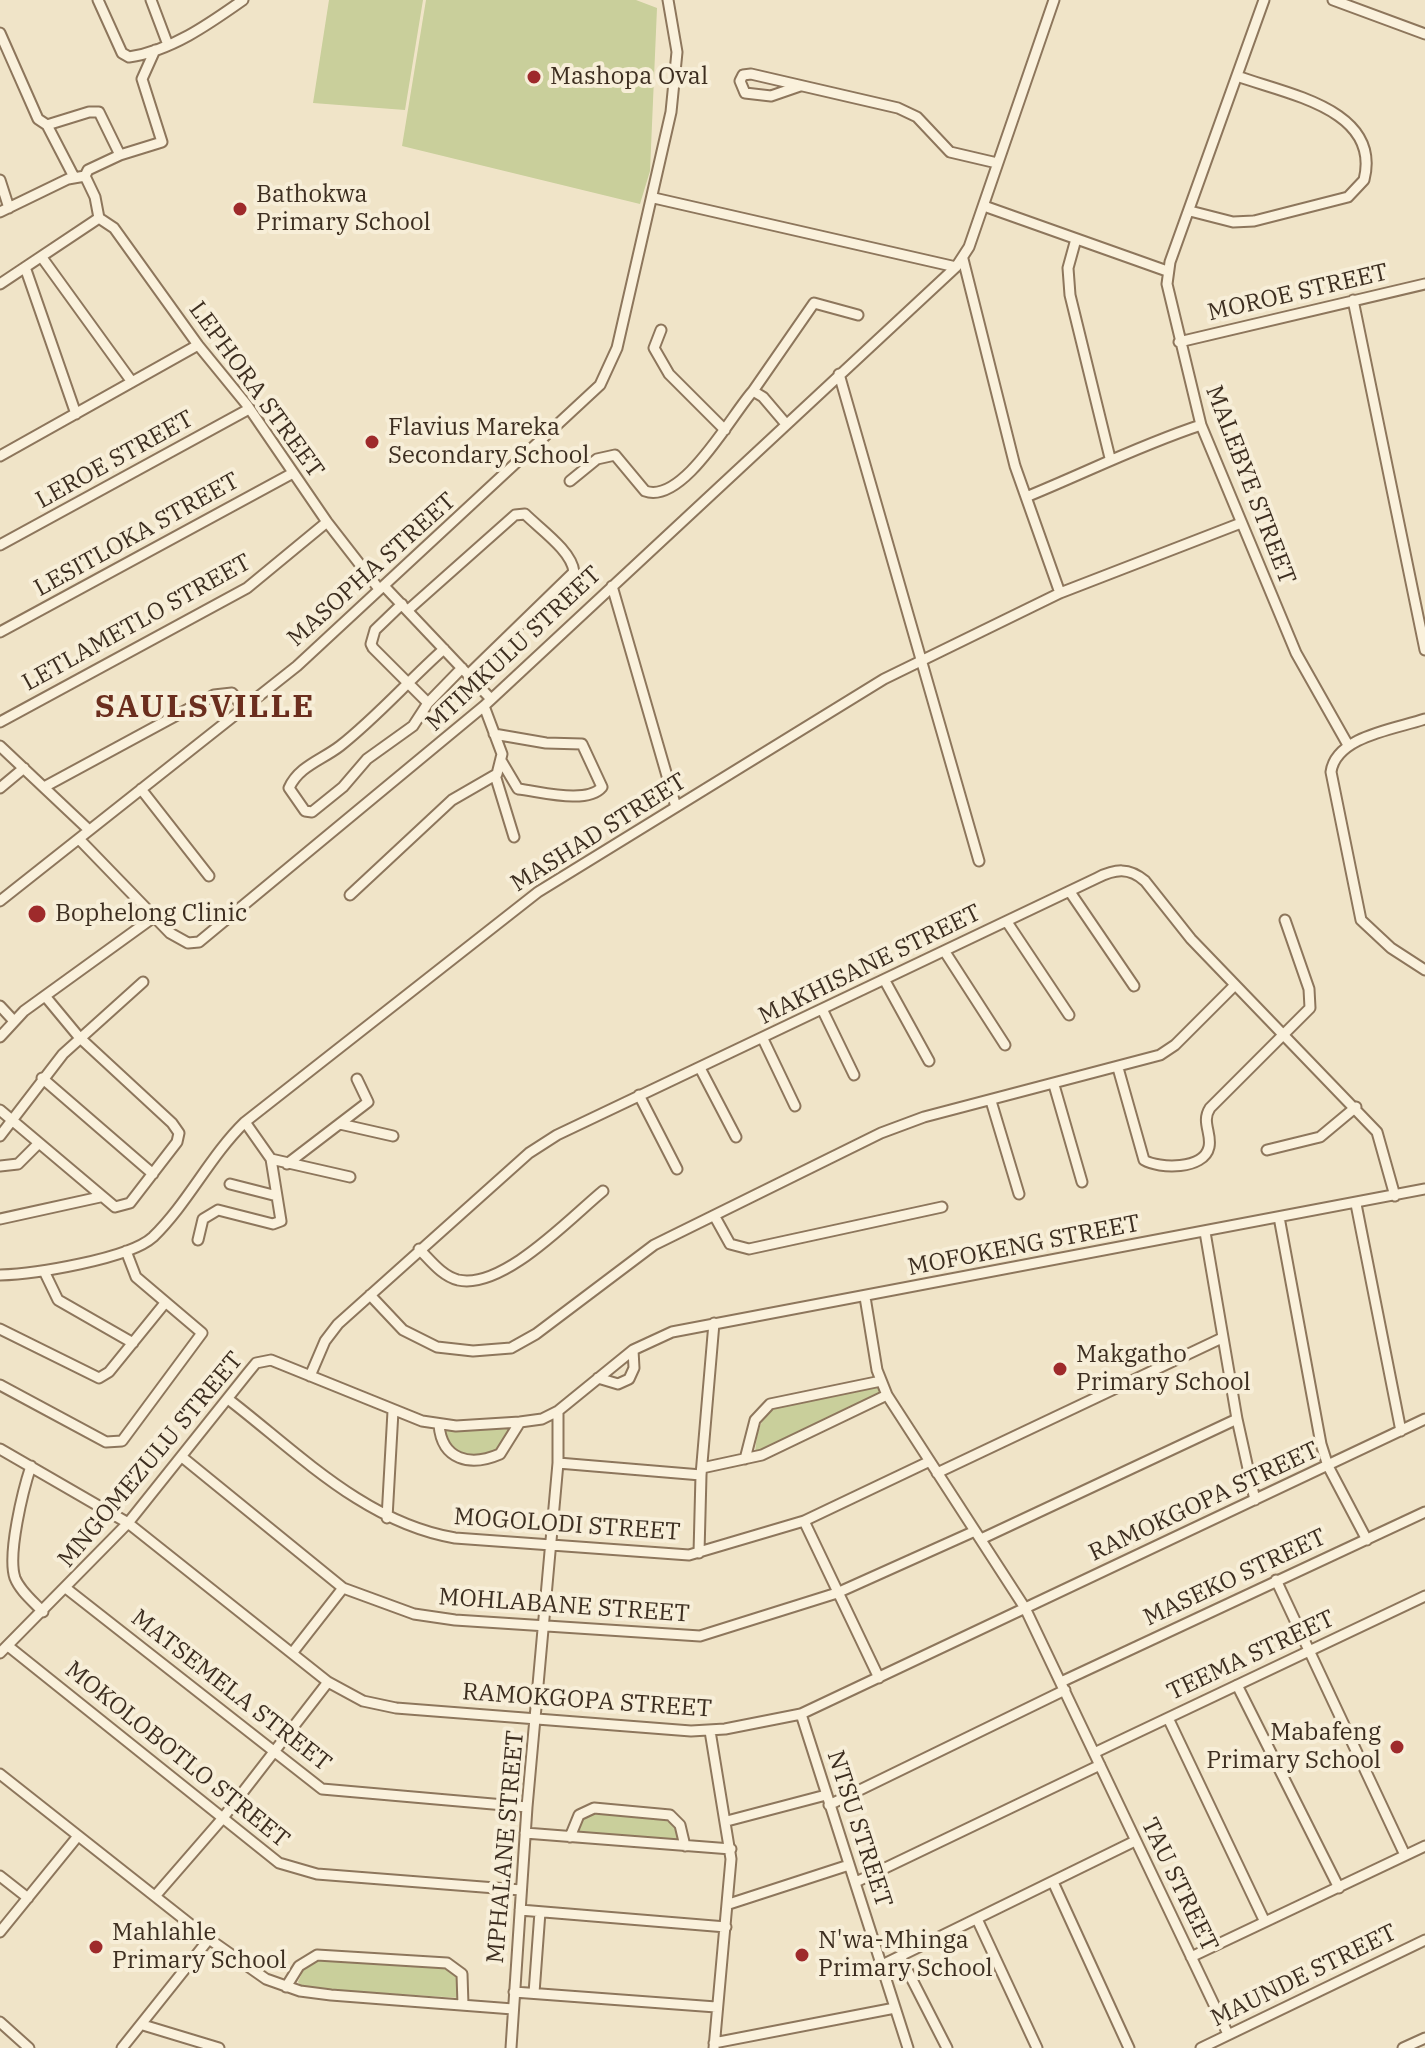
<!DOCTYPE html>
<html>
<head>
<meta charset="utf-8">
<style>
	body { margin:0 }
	canvas { display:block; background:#f0e4c8 }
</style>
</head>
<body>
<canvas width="1425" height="2048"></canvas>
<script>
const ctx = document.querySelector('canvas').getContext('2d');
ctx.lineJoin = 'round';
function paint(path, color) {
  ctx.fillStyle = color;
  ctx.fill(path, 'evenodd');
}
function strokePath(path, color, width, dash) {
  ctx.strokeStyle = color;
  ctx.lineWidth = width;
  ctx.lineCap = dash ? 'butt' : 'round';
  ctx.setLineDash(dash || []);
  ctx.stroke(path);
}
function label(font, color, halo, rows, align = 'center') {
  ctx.font = font + ' "IBM Plex Serif",serif';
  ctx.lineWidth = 8;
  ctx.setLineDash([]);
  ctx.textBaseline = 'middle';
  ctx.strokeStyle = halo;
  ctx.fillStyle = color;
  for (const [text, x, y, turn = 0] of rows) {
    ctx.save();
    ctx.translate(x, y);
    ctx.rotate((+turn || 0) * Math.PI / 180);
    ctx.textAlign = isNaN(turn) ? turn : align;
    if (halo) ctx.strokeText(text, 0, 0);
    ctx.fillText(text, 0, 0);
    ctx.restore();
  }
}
const green = new Path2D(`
	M329 0H423L405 110 313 103Z
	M426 0H636L657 8 650 171 640 204 402 146Z
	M869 1386 883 1390 879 1396 755 1455C757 1431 759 1418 779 1403Z
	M512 1427C500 1457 487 1458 457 1453L443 1431Z
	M594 1809 671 1817 679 1825 682 1843 579 1833 583 1818Z
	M323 1957 456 1968 461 1998 303 1988 298 1982 305 1966Z`);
const minor = new Path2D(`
	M98 0 122 53 129 57C171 51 209 24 243 0
	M151 0 168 45
	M1264 0 1170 262 1167 284 1201 425 1296 653 1348 745
	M1333 0 1425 34
	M0 33 38 119 47 125 74 177
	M800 86 771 96 745 93 740 81 743 75 751 74 898 108 917 117 950 152 997 163
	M120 155 162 142 142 79 155 50
	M85 176 95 197 99 218
	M0 180 9 208
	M654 198 956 267
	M984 206 1167 271
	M1190 211 1233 222 1254 221 1348 197 1364 180C1382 109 1286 94 1237 76
	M0 212 68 179 85 176 88 170 120 155 99 112H89L47 125
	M99 218 114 228 198 345 247 405 327 522 379 589
	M1076 239 1068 268 1070 295 1110 458
	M43 259 132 382
	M963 259 1015 466 1060 593
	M26 270 76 414
	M0 284 99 218
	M1353 300 1425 650
	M661 330 654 348 669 374 725 430
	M1179 342 1425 284
	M839 374 979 861
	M753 391 814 303 858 315
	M0 456 198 345
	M570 481 597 459 615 455 645 491C683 505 732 414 753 391L763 397 786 424
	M1026 497C1085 473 1140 445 1201 425
	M0 545 249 409
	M384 586 491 699
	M612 586 676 807
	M402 604 375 630 371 644 373 648 428 703 413 726 367 759 343 787 312 812 305 811 289 788C299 766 322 760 340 746 377 717 409 680 444 649
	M408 610 515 515 525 514C540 529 572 551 574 572L468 675
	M0 632 293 473
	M428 703 462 668
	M1425 719C1396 729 1336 736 1331 772L1361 920 1391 948 1425 970
	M0 722 247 588 327 522
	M494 734 546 743 582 744 602 787C587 805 539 791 518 789L502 762
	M0 746 89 830
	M495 775 514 837
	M46 786 214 695 232 693 244 709
	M0 788 24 768
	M141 789 209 876
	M79 839 170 933 188 943 199 942 484 706 956 267 969 247 1054 0
	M1070 892 1134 986
	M350 895 452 800 497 774 502 754 484 706
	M0 901 297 666 600 385 617 348 671 112 677 52 668 0
	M1007 922 1069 1015
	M945 952 1005 1045
	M885 981 929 1061
	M0 1006 13 1020
	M823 1011 854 1075
	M0 1037 24 1011 154 917
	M763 1039 795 1106
	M700 1068 736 1137
	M1118 1068 1144 1160C1159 1169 1204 1170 1209 1147 1212 1133 1201 1122 1210 1108L1310 1008 1309 989 1285 920
	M42 1078 153 1174
	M1054 1085 1082 1182
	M639 1095 677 1169
	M991 1101 1019 1194
	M0 1110 115 1207 130 1203 177 1142 179 1133 172 1123 79 1037 45 996
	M245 1122 271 1159 350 1177
	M340 1124 393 1136
	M0 1136 63 1054 143 982
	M1267 1150 1320 1137 1356 1107
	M287 1164 368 1102 357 1079
	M0 1166 18 1164 39 1143
	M230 1184 277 1196
	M1356 1204 1401 1431
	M715 1217 730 1244 749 1249 942 1207
	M1279 1217 1321 1444 1328 1466 1367 1540
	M0 1219 100 1197
	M1205 1232 1237 1419 1255 1500
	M198 1240 203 1219 218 1210 273 1224 281 1221 271 1159
	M419 1249C431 1261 442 1276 458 1280 503 1290 570 1218 603 1191
	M44 1271 58 1300 133 1343
	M0 1275C34 1274 129 1259 153 1237 188 1203 210 1156 245 1122L538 892 884 679 1060 593 1241 523
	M370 1295 403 1330 437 1347 473 1351 511 1348 536 1334 654 1245 881 1133 924 1117 1160 1055 1175 1045 1235 985
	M865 1297 877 1370 887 1395 1025 1608 1228 2034
	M0 1329 99 1378 109 1372 165 1303
	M310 1376 325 1341 338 1324 529 1153 557 1135 1097 878C1115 869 1129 867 1145 881L1191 939 1377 1132 1395 1196
	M598 1378 618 1384 629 1379 634 1368 633 1350
	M0 1385 106 1442 122 1441 202 1333 136 1277 126 1251
	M228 1399C297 1452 365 1523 455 1538L689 1555 804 1521 928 1462
	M439 1425C442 1460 470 1467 500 1454L520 1422
	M0 1449 128 1523 328 1682 363 1701 396 1708 691 1731 725 1729 801 1714 1425 1419
	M182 1457 343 1588 414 1614 455 1620 700 1636 837 1593 975 1531
	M745 1459 755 1420 770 1404 881 1381
	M558 1463 701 1475
	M31 1466C23 1490 7 1555 15 1578 20 1591 34 1602 43 1612
	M702 1468 762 1455 887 1395
	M937 1473 1222 1338
	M387 1518 393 1411
	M804 1521 879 1678
	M981 1539 1237 1419
	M699 1553 701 1475 714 1323
	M1276 1580 1405 1855
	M67 1589 322 1789 527 1807
	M8 1646 279 1863 317 1874 521 1890
	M293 1652 343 1588
	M0 1653 128 1523 247 1374 256 1363 271 1360 422 1421 456 1426 520 1422 542 1419 558 1411 633 1350 672 1332 1425 1189
	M1061 1682 1425 1512
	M1237 1685 1339 1888
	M801 1714 908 2048
	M1168 1718 1264 1920
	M710 1731 731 1859 714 2048
	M1094 1753 1425 1596
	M0 1774 209 1939 266 1979 300 1991 331 1995 513 2009
	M829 1805 1065 1690
	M727 1821 826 1795
	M525 1833 731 1849
	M570 1837 579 1815 594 1808 670 1815 680 1825 685 1846
	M0 1876 28 1898
	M856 1882 1100 1765
	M1053 1882 1129 2048
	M156 1895 222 1819 328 1682
	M729 1904 849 1865
	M520 1910 726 1927
	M977 1919 1037 2048
	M0 1932 78 1836
	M900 1956 947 2048
	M1191 1957 1425 1846
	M882 1965 1135 1841
	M286 1987 299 1966 317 1955 447 1963 462 1974 463 2005
	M514 1992 716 2007
	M534 1993 540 1912
	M0 2022 29 2048
	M143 2025 219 2048
	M714 2043 895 2008
	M122 2048 209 1939
	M511 2048 527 1807 558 1463V1411
	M1201 2048 1425 1940
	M1403 2048 1425 2038`);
const markers = [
	[534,77,8,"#9e2a2b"],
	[240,209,8,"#9e2a2b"],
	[372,442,8,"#9e2a2b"],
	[37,914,10,"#9e2a2b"],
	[1060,1369,8,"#9e2a2b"],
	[1397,1747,8,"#9e2a2b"],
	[96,1947,8,"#9e2a2b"],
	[802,1955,8,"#9e2a2b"]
];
const poiNames = [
	["Mashopa Oval",550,77],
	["Bathokwa",256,195],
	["Primary School",256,223],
	["Flavius Mareka",388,428],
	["Secondary School",388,456],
	["Bophelong Clinic",55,914],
	["Makgatho",1076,1355],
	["Primary School",1076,1383],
	["Mabafeng",1381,1733,"right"],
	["Primary School",1381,1761,"right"],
	["Mahlahle",112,1933],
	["Primary School",112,1961],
	["N'wa-Mhinga",818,1941],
	["Primary School",818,1969]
];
const streetNames = [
	["MOROE STREET",1298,293,-13],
	["LEPHORA STREET",256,390,54],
	["LEROE STREET",115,460,-29],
	["MALEBYE STREET",1250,485,69],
	["LESITLOKA STREET",137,535,-29],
	["MASOPHA STREET",372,570,-42],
	["LETLAMETLO STREET",137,623,-29],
	["MTIMKULU STREET",514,649,-43],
	["MASHAD STREET",599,833,-32],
	["MAKHISANE STREET",870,965,-26],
	["MOFOKENG STREET",1024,1246,-11],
	["MNGOMEZULU STREET",151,1460,-50],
	["RAMOKGOPA STREET",1204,1502,-25],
	["MOGOLODI STREET",567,1525,4],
	["MASEKO STREET",1235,1578,-25],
	["MOHLABANE STREET",564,1606,4],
	["TEEMA STREET",1251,1656,-25],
	["MATSEMELA STREET",231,1691,38],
	["RAMOKGOPA STREET",587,1701,4],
	["MOKOLOBOTLO STREET",177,1755,39],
	["NTSU STREET",859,1829,72],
	["MPHALANE STREET",506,1847,-85],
	["TAU STREET",1179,1885,64],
	["MAUNDE STREET",1304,1976,-26]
];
const districtNames = [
	["SAULSVILLE",205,708]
];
paint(green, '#c9cf9b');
strokePath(minor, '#8d765c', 13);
strokePath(minor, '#faf1dc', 9);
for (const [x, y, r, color] of markers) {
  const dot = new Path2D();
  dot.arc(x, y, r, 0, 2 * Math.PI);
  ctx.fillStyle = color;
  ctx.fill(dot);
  strokePath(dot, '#f7eed8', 3);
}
label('24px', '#3d2e20', '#f7eed8', poiNames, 'left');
label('24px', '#3d2e20', '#f7eed8', streetNames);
ctx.letterSpacing = '2px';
label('bold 32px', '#6b2e1e', '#f7eed8', districtNames);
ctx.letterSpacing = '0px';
</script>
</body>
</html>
